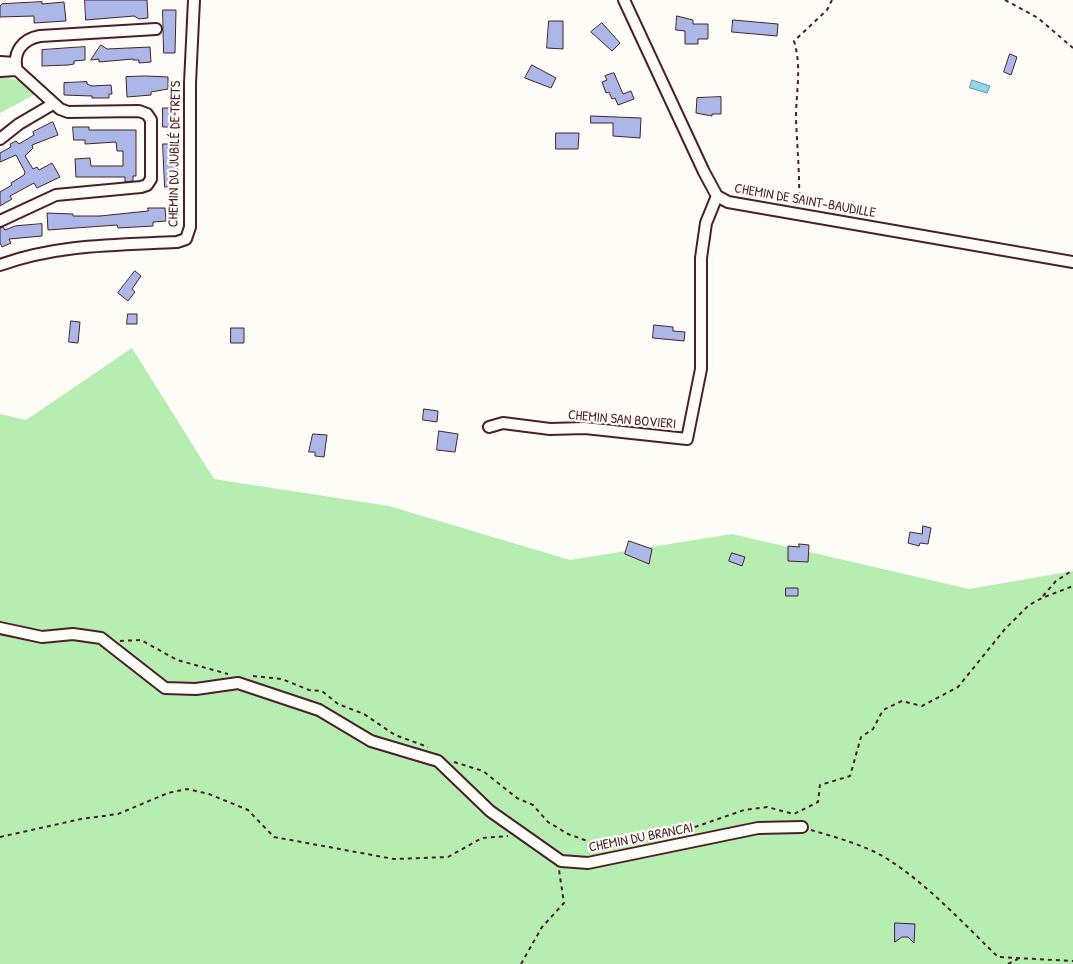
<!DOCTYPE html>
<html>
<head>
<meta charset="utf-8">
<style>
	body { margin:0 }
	canvas { display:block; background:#fdfcf7 }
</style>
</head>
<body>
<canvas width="1073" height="964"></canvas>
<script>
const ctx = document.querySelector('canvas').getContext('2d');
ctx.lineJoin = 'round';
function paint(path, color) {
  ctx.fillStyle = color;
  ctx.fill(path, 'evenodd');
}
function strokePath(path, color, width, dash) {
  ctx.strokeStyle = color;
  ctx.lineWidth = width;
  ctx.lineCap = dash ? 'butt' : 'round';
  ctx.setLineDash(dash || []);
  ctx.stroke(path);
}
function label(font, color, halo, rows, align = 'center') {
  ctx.font = font + ' "Patrick Hand",sans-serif';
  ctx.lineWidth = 4.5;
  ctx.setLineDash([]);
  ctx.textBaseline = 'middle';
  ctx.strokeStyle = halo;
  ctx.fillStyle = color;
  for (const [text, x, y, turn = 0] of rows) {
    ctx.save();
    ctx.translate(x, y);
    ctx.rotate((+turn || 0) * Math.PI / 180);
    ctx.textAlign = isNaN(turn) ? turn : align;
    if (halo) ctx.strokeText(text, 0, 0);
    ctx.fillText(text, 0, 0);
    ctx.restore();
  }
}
const green = new Path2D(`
	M0 76 22 81 36 94 0 113Z
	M132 348 214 479 389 506 570 560 732 534 969 589 1073 571V964H0V414L26 420Z`);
const water = new Path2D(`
	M972 80 990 86 987 93 970 88Z`);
const building = new Path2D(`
	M85 0H147L148 18 139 19 134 16 86 20Z
	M42 2V4L64 2 66 21 34 23V16L0 17V6L2 4Z
	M163 10H176L175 53H164Z
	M677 16 693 20V24H708V39H698V44H685V31L676 30Z
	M733 20 778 24 777 36 732 32Z
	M549 21H563V49L547 48Z
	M602 23 620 43 612 51 591 32Z
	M101 45 107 49 150 47 151 62 139 63V60H133V59L99 62V59L91 60Z
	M85 47V60L74 61V64L68 65 42 66V50Z
	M1010 54 1017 57 1011 75 1004 72Z
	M532 65 556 78 551 88 525 78Z
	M614 73 623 94 631 91 634 99 618 105 615 98 612 99 609 92 606 93 602 82 607 80 605 76Z
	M146 76 168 77V89L151 92V95L127 97 126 77Z
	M87 82V84L92 86 111 85 112 94H109V98H92V96L64 95V83Z
	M721 97V114H712V116L696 113 697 98Z
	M163 108H175V127H163Z
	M591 116 641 118 640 138 613 136V123H591Z
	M53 122 58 135 32 145 33 148 25 156 33 169 37 167 39 170 52 163 60 177 37 188 34 183 10 196 12 199 0 206V192L12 185 11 183 24 175 25 172 16 155 0 162V153L11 147 10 144 16 141 19 144 34 135 33 132Z
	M73 127H89V130H136V176H133V181L125 182V177H76L75 159 90 158 91 166H123V151H117L116 142 85 144V140H74Z
	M556 133H579L578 149H556Z
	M163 144H177L178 187H165Z
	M148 208H165L166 221 153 222V226L118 228 117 225 48 230 47 213 73 214V216H100L148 211Z
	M42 224V236L9 239 11 243 2 247 0 243V228L3 227 5 230 15 226Z
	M135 271 141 276 132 289 135 292 128 301 118 293Z
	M128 314H137V324H127Z
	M71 321 80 322 78 343 69 342Z
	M654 325 673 327V331L685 332 684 341 653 338Z
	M231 328H244V343H231Z
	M424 409 438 411 437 422 423 420Z
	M439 431 458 434 455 452 437 450Z
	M313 434 327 435 324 457 315 456V452H309Z
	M923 526 931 528 928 544 920 543 919 546 908 543 910 532 922 534Z
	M629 541 652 549 649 564 625 554Z
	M799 544 809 545 808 562 788 561V546L799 547Z
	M732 553 745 557 742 566 729 561Z
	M786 588H798V596H786Z
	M895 923 915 924 914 943 908 937H902L895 942Z`);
const path = new Path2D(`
	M1005 0 1038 18 1073 48
	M799 204C800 175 797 147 796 118 796 92 802 67 794 41L827 10 832 0
	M1043 596 1056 581 1073 570
	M120 641 141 640 177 660 228 674
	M253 676 282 679 309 690 322 691 338 704 364 714 395 735 428 747
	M454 762 483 771 517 798 533 805 548 822 568 834 604 847 616 846
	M811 830C838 838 869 846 892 862 930 887 965 925 998 957L1073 961
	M672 835 744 810 767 807 794 814 818 802 820 785 850 776 861 737 873 729 883 710 902 701 922 706 958 687 1005 629 1029 605 1042 598 1073 586
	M0 837 81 819 118 814 168 793 187 789 209 794 248 810 274 837 394 859 448 857 482 838 508 836
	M521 964 542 927 564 903 559 870
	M1008 964 1018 959`);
const minor = new Path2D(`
	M624 0 704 172 717 196 728 202 1073 262
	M0 62 15 63
	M0 71 17 70
	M0 139 19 124 53 104
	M0 221 56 195 141 187 147 185 151 179V120L147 114 139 111 68 112 60 109 17 70C12 52 23 39 40 36L156 29
	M0 265C57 244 117 245 177 242L186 239 190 227V83L194 0
	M489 427 503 423 550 429 585 428 687 439 701 369V258L706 223 717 196
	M0 628 42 637 73 634 101 638 165 688 196 689 238 683 319 710 371 741 438 761 490 811 561 861 588 863 758 828 802 827`);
const streetNames = [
	["CHEMIN DU JUBILÉ DE TRETS",175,154,-89],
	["CHEMIN DE SAINT-BAUDILLE",805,201,10],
	["CHEMIN SAN BOVIERI",622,420,5],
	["CHEMIN DU BRANCAI",641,838,-11]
];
paint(green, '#b6eeb2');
paint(water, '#90d6f1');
strokePath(water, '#748da2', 1);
paint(building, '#abb7e7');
strokePath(building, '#4a1f2b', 1);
strokePath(minor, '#4a1f2b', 14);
strokePath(path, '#4a1f2b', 2, [4, 4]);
strokePath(minor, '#fdfcf7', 10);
label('14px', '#4a1f2b', '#fdfcf7', streetNames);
</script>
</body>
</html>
